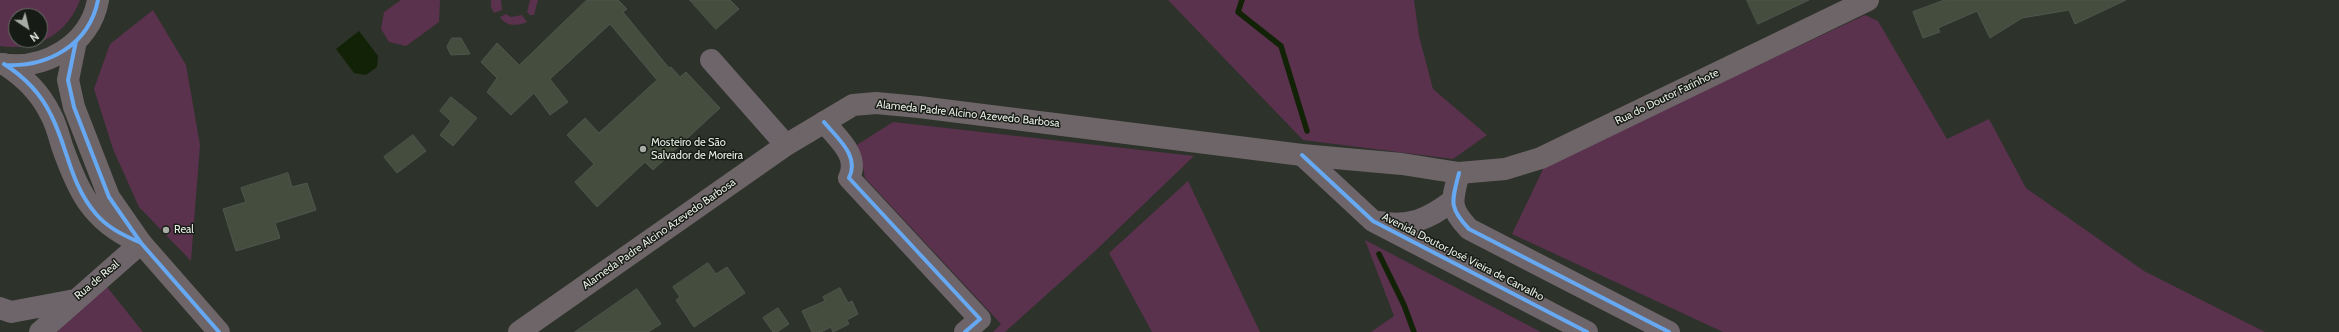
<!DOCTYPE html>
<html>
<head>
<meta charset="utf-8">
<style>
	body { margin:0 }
	#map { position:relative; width:2339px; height:332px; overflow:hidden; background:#2d322a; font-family:Cabin,sans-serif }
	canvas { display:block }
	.north { position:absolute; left:8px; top:8px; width:40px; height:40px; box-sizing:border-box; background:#171b15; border:1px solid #6b6f68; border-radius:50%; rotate:145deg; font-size:11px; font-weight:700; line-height:16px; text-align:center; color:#e8eee5 }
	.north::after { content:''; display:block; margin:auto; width:14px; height:18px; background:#a7aca4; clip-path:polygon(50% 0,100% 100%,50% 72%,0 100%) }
</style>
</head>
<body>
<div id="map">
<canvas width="2339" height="332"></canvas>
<div class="north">N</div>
</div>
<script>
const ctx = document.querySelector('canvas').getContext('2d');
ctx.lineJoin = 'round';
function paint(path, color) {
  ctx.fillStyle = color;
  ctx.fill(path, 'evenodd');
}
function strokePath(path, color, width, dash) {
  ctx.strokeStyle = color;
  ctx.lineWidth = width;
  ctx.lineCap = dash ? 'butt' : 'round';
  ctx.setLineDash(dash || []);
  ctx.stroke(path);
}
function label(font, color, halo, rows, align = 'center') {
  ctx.font = font + ' Cabin,sans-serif';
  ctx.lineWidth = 3;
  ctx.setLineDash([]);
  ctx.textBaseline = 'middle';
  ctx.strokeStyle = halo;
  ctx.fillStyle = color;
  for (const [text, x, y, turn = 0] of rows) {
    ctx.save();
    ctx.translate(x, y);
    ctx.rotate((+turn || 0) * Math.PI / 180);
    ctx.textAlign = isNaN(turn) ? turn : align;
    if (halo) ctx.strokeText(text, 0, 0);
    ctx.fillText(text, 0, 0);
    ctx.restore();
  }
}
const green = new Path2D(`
	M0 0H80C67 35 36 51 0 46ZM16 16H40V40H16Z
	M401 0H440L439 22 406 46 389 42 381 29 384 12Z
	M491 0H501L502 10 494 13 491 7Z
	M530 0H538L534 15H530L527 12Z
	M1168 0H1414L1419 36 1433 89 1487 135 1453 159 1303 140Z
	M153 10 186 65 200 145 191 261 139 207 113 149 94 89 110 44Z
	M506 14 511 17 522 15 527 22C518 26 506 27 500 17Z
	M1865 15 1878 21 1947 139 1989 119 2026 188 2144 271 2265 332H1723L1512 234 1545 165Z
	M893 122 1194 156 1094 252 1005 332H993L1001 324 865 178 863 167 852 148Z
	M1188 181 1260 332H1152L1109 253Z
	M1365 240 1541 332H1371L1394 316Z
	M107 287 143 332H54Z`);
const water = new Path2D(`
	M359 31 378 56 377 67 366 75 354 73 336 49Z`);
const stream = new Path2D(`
	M1242 0 1238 12 1281 46 1307 131
	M1379 254 1404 305 1414 332`);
const building = new Path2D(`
	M587 0H618L627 9 623 12 669 68 671 67 680 77 686 72 720 108 653 170 645 162 597 207 575 182 594 164 567 135 585 118 599 133 657 80 610 24 550 79 568 102 550 115 534 93 511 115 487 92 497 78 481 62 497 43 519 65Z
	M690 0H730L739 9 716 29Z
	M1747 0H1809L1758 24Z
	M1945 0H2126L2075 24 2069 10 2022 18 1990 38 1977 11 1938 28 1940 32 1923 38 1913 12Z
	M452 38H461L470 54 451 55 447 47Z
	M451 97 477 118 453 146 440 135 451 121 440 111Z
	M413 135 426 151 397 173 384 157Z
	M288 173 292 187 307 183 316 210 275 223 280 238 236 251 223 209 246 202 241 188Z
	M708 263 716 274 727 267 745 293 694 327 676 300 680 297 673 287Z
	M840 288 848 303 852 301 858 314 847 320 849 324 833 332 831 327 821 332H812L802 311 825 301 823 297Z
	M637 289 661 324 648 332H575Z
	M778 308 789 324 777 332H773L763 318Z`);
const minor = new Path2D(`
	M711 60 786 145
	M824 122C838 139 860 156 849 178L980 319 965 332
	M1302 155 1373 221 1587 332
	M1459 173C1452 201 1448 207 1469 229L1669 332
	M1380 222C1409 228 1430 218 1452 201
	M0 308 11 312 75 300
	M40 332 141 243`);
const major = new Path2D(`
	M76 41 68 80 74 107 109 197 141 243 219 332
	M1 64C44 71 90 45 98 0
	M4 64C23 76 41 94 51 115 56 124 59 136 62 146 78 191 91 220 136 241
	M519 332 786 145 853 105 876 103 919 107 1302 155 1402 164 1459 173 1505 169 1541 158 1868 0`);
const cycleway = new Path2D(`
	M76 41 68 80 74 107 109 197 141 243 219 332
	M4 64C23 76 41 94 51 115 68 148 70 184 96 214 108 228 123 235 139 242
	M6 65C48 67 89 45 98 0
	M824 122C838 139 860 156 849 178L980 319 965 332
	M1302 155 1373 221 1587 332
	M1459 173C1452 201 1448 207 1469 229L1669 332`);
const markers = [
	[643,149,4,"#a7aca4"],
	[166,230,4,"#a7aca4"]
];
const streetNames = [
	["Rua do Doutor Farinhote",1667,97,-26],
	["Alameda Padre Alcino Azevedo Barbosa",968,114,6],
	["Alameda Padre Alcino Azevedo Barbosa",659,234,-35],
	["Avenida Doutor José Vieira de Carvalho",1463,257,27],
	["Rua de Real",97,280,-40]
];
const poiNames = [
	["Mosteiro de São",651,143],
	["Salvador de Moreira",651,156],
	["Real",174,230]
];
paint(green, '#5a324d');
paint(water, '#122206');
strokePath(stream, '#122206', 5.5);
paint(building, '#454d3f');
strokePath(building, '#51554e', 1);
strokePath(minor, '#6e656a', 22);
strokePath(major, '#6e6569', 22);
strokePath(cycleway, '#66a8f1', 4);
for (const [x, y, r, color] of markers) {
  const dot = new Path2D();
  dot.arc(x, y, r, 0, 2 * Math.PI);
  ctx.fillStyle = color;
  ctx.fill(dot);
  strokePath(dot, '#171b15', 1.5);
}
label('11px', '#e8eee5', '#171b15', streetNames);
label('11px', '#e8eee5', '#171b15', poiNames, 'left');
</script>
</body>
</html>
